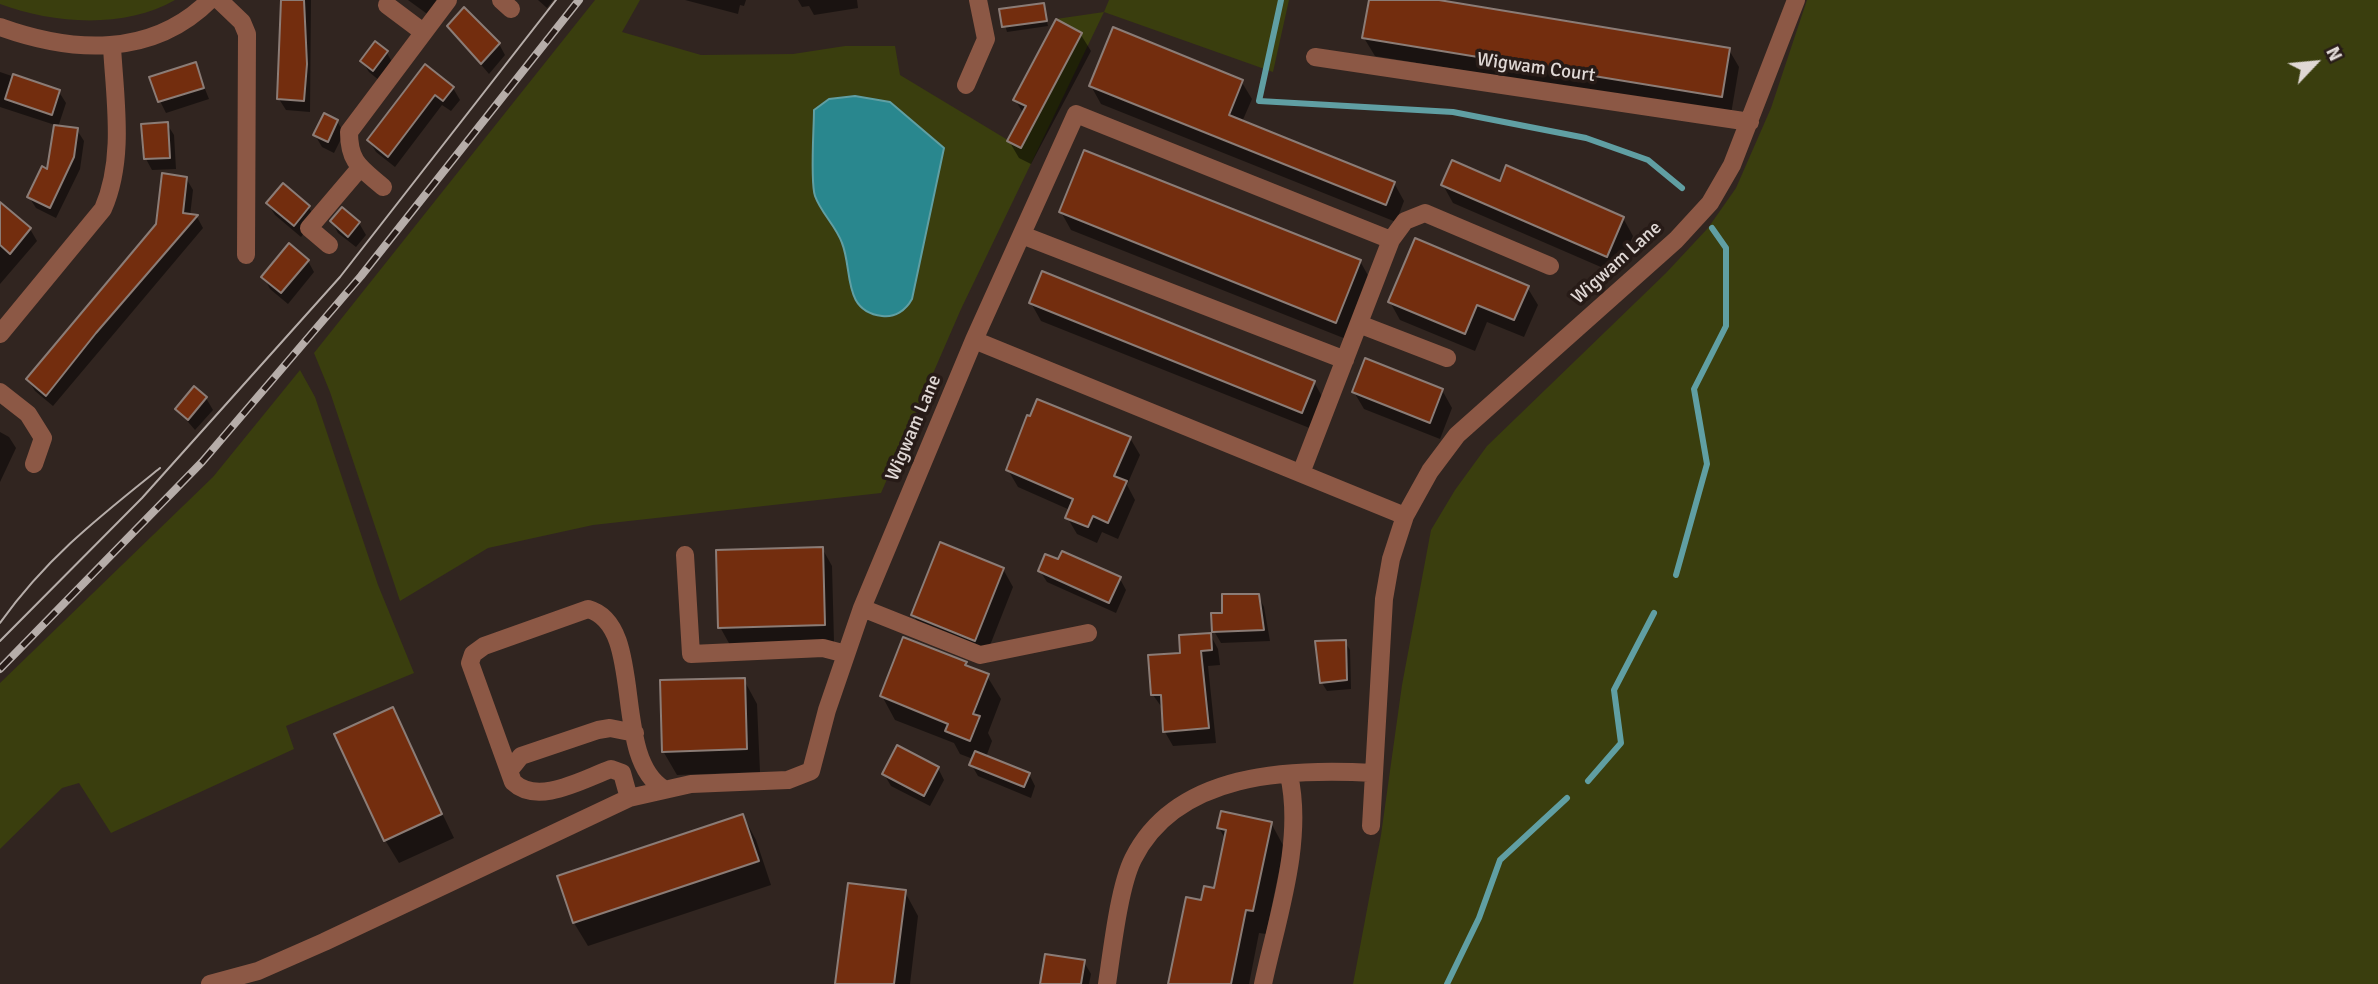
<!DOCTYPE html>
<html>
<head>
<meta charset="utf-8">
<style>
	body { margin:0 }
	#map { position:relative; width:2378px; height:984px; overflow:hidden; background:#312520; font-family:Signika,sans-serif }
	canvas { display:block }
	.north { position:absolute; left:2280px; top:28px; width:70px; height:70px; -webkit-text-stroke:5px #271b17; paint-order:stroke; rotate:64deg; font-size:19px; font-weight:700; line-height:28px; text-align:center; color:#e0d8d5 }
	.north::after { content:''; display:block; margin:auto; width:24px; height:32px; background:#e0d8d5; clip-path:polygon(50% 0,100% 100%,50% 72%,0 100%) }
</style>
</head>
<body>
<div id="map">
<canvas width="2378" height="984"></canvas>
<div class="north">N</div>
</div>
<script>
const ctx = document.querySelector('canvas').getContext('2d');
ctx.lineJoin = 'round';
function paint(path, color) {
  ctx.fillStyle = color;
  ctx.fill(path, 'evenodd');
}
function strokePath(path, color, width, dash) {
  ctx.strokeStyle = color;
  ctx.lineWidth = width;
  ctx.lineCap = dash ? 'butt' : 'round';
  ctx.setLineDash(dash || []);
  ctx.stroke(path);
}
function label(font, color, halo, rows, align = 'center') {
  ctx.font = font + ' Signika,sans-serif';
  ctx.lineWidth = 7;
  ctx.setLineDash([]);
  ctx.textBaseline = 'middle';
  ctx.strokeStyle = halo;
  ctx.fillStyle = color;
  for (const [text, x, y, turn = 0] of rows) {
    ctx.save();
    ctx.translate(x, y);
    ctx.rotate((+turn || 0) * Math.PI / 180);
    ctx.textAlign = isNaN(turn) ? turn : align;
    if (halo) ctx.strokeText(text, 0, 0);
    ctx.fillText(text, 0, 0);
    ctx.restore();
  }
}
const green = new Path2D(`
	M0 0H175C125 29 53 24 0 4Z
	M595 0H640L622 32 701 55 793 54 845 46H895L900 75 1021 148 1082 34 1056 19 1104 12 1109 0H1289L1273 72 1104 12 961 309 881 493 593 525 488 548 400 601 330 392 314 353Z
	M1807 0H2378V984H1353L1381 835 1402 685 1431 530 1455 490 1487 446 1666 273 1708 228 1736 188 1771 108Z
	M300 370 315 397 378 585 414 673 286 726 294 749 111 833 79 783 62 788 0 849V683L213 477Z`);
const water = new Path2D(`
	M855 96 890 102 944 148 912 299C906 310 895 318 882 316 842 311 853 270 842 243 836 226 821 213 815 196 810 181 814 129 814 110L829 99Z`);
const shadow = new Path2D(`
	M282 0H311L310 112 286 110 279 99Z
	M408 0H442L430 16Z
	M538 0H553L547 8Z
	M685 0H746L744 6 740 5 738 14Z
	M798 0H857L858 8 814 15 809 6 802 7Z
	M1370 0H1428L1729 50 1739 67 1731 114 1375 56 1364 38Z
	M1043 5 1048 26 1007 32 1001 11Z
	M449 27 499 44 505 55 489 74Z
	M1081 35 1091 51 1031 164 1019 158 1009 141 1024 114 1015 100Z
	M387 53 393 64 380 81 369 72 362 61Z
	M195 64 209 99 166 113 160 101Z
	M425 66 453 88 460 100 451 111 442 105 395 167 376 152 369 140Z
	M0 72 59 92 66 103 58 127 77 130 84 141 80 169 56 218 36 208 29 197 48 171 55 125 0 107Z
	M1241 81 1252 99 1242 122 1394 183 1404 201 1396 222 1101 104 1091 86Z
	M337 121 344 133 334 153 322 147 315 135Z
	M167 124 174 135 176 169 152 170 146 159Z
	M186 178 193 190 190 216 197 217 203 228 53 406 35 391 28 379 157 225Z
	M1501 183 1623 218 1633 236 1617 274 1453 203 1443 185Z
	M283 186 309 208 316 219 301 237 275 215 268 204Z
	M342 209 359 223 366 235 356 247 338 233 332 222Z
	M1061 212 1360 261 1370 279 1346 339 1071 230Z
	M11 213 30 229 37 241 0 284V226Z
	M308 261 314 272 288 304 270 289 264 277Z
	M1527 287 1538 305 1524 337 1487 322 1475 351 1400 320 1390 302Z
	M1031 303 1314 382 1324 400 1312 429 1041 321Z
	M1442 390 1452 408 1440 439 1364 409 1354 392Z
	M206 398 213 410 195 430 177 409Z
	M0 432 9 437 16 448 0 482Z
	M1130 438 1140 455 1127 485 1135 500 1118 539 1102 532 1097 543 1077 534 1067 517 1070 510 1018 487 1008 470Z
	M822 548 832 566 834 642 730 645 720 627Z
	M1003 569 1013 587 985 658 923 632 913 614Z
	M1040 571 1120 579 1126 590 1116 613 1047 582Z
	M1258 595 1264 607 1270 641 1221 643 1214 631Z
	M1210 634 1218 649 1220 665 1208 666 1216 743 1173 746 1165 732 1163 709 1153 695 1182 654Z
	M1345 642 1350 650 1351 689 1327 691 1322 683Z
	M965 663 968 668 987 676 1001 699 988 733 992 741 986 757 1029 774 1035 786 1031 798 978 776 971 764 973 759 960 754 954 743 895 720 882 696Z
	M744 680 757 704 760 772 677 775 663 751Z
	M392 709 454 838 399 863 385 840Z
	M938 768 944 780 930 806 891 786 884 774Z
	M743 816 756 840 771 885 588 946 574 923 559 878Z
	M1271 823 1284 847 1266 934 1259 933 1249 984H1170L1215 890 1226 840 1219 828Z
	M905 892 918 916 910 984H837Z
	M1084 962 1091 974 1089 984H1042Z`);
const stream = new Path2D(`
	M1281 0 1259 101 1453 112 1586 138 1648 160 1682 188
	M1676 575 1707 464 1694 389 1726 326V248L1712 228
	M1588 781 1621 743 1614 690 1654 613
	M1447 984 1479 918 1500 860 1567 798`);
const building = new Path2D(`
	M281 0H304L307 64 304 101 277 99Z
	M1369 0H1439L1730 48 1722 97 1362 38Z
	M1044 3 1047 21 1002 27 999 9Z
	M464 7 500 43 481 64 447 26Z
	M1056 19 1082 33 1021 148 1007 141 1026 106 1013 100Z
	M1113 27 1243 80 1229 115 1395 182 1386 205 1089 86Z
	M375 41 388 51 373 71 360 61Z
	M196 62 204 88 158 102 149 77Z
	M425 64 454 87 443 101 435 95 388 157 367 140Z
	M13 74 60 90 52 115 5 99Z
	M324 113 338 120 328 142 313 135Z
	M168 122 170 158 144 159 141 124Z
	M54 125 78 128 74 157 50 208 27 197 42 166 47 169Z
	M1084 150 1361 260 1336 323 1059 212Z
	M1452 160 1500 181 1506 165 1624 217 1607 257 1441 185Z
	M162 173 187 177 183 213 198 215 96 333 46 396 26 379 156 224Z
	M283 183 310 206 294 226 266 203Z
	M0 202 31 228 10 254 0 245Z
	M342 207 360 222 348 237 330 221Z
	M1415 238 1529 286 1514 320 1477 305 1465 334 1388 302Z
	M289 243 309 260 281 293 261 277Z
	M1042 271 1315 381 1302 413 1029 303Z
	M1365 358 1443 389 1430 423 1352 392Z
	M194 386 207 397 188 420 175 409Z
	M1037 399 1131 437 1114 476 1127 481 1108 523 1093 516 1088 527 1065 518 1073 499 1006 470 1027 415 1030 416Z
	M940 542 1004 568 975 641 911 615Z
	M823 547 825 625 718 628 716 550Z
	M1062 551 1121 577 1109 603 1038 571 1045 554 1058 559Z
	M1222 594H1259L1264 630 1212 632 1211 613H1222Z
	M1211 633 1212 650 1201 651 1209 728 1163 732 1161 695H1151L1148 655 1180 653 1179 635Z
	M903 637 967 662 965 665 989 674 973 714 980 716 970 741 945 731 948 724 880 696Z
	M1346 640 1347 680 1320 683 1315 641Z
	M745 678 747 749 662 752 660 680Z
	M393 707 442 814 384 841 334 734Z
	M897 745 939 767 924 796 882 774Z
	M975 751 1030 773 1024 787 969 765Z
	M1221 811 1272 822 1253 911 1246 910 1231 984H1168L1186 897 1201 900 1204 886 1214 888 1226 830 1217 828Z
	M743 814 759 861 573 923 557 876Z
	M848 883 906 890 894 984H835Z
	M1045 954 1085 960 1081 984H1040Z`);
const minor = new Path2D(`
	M219 0 242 22 247 34 246 255
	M501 0 511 9
	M387 5 423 32
	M0 27C72 53 152 58 210 0
	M1315 57 1750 122
	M966 85 986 39 978 0
	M383 187C361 168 349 163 349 132L448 0
	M1022 235 1345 360
	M329 245 309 228 360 168
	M1359 324 1447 358
	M0 334 103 209C125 159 115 100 112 47
	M974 340 1076 114 1391 240
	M0 392 28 414 43 438 34 464
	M1301 473 1391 240 1405 221 1425 213 1550 266
	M685 555 691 654 823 648 846 654
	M862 608 980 655 1088 633
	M509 771 521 756 598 730 610 728 635 733
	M629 798 622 773 611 769C583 779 538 806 513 782L470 663 473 654 484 646 588 609C647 625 610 757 664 789
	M1371 826 1384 599 1391 559 1405 516 1430 471 1457 435 1676 240 1710 203 1732 165 1796 0
	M210 984 258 971 324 942 629 798 691 784 788 780 811 771 827 710 862 608 974 340 1405 516
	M1107 984C1112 951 1119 887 1133 859 1176 772 1290 768 1374 773
	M1263 984C1277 918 1304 842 1289 775`);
const tram = new Path2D(`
	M0 623C46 558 99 517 160 468
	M0 641 142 498 340 277 556 0`);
const rail = new Path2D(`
	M0 669 202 462 361 276 579 0`);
const streetNames = [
	["Wigwam Court",1536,68,8],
	["Wigwam Lane",1617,263,-42],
	["Wigwam Lane",914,428,-67]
];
paint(green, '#3a3e0e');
paint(water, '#29878e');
strokePath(water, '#609fa3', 2);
paint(shadow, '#0007');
strokePath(stream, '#609fa3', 6);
paint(building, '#732d0e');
strokePath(building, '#8b7c76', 2);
strokePath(minor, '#8c5845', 18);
strokePath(tram, '#b6ada9', 2);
strokePath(rail, '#b6ada9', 8);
strokePath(rail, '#271b17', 5, [16]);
label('19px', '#e0d8d5', '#271b17', streetNames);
</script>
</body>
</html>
